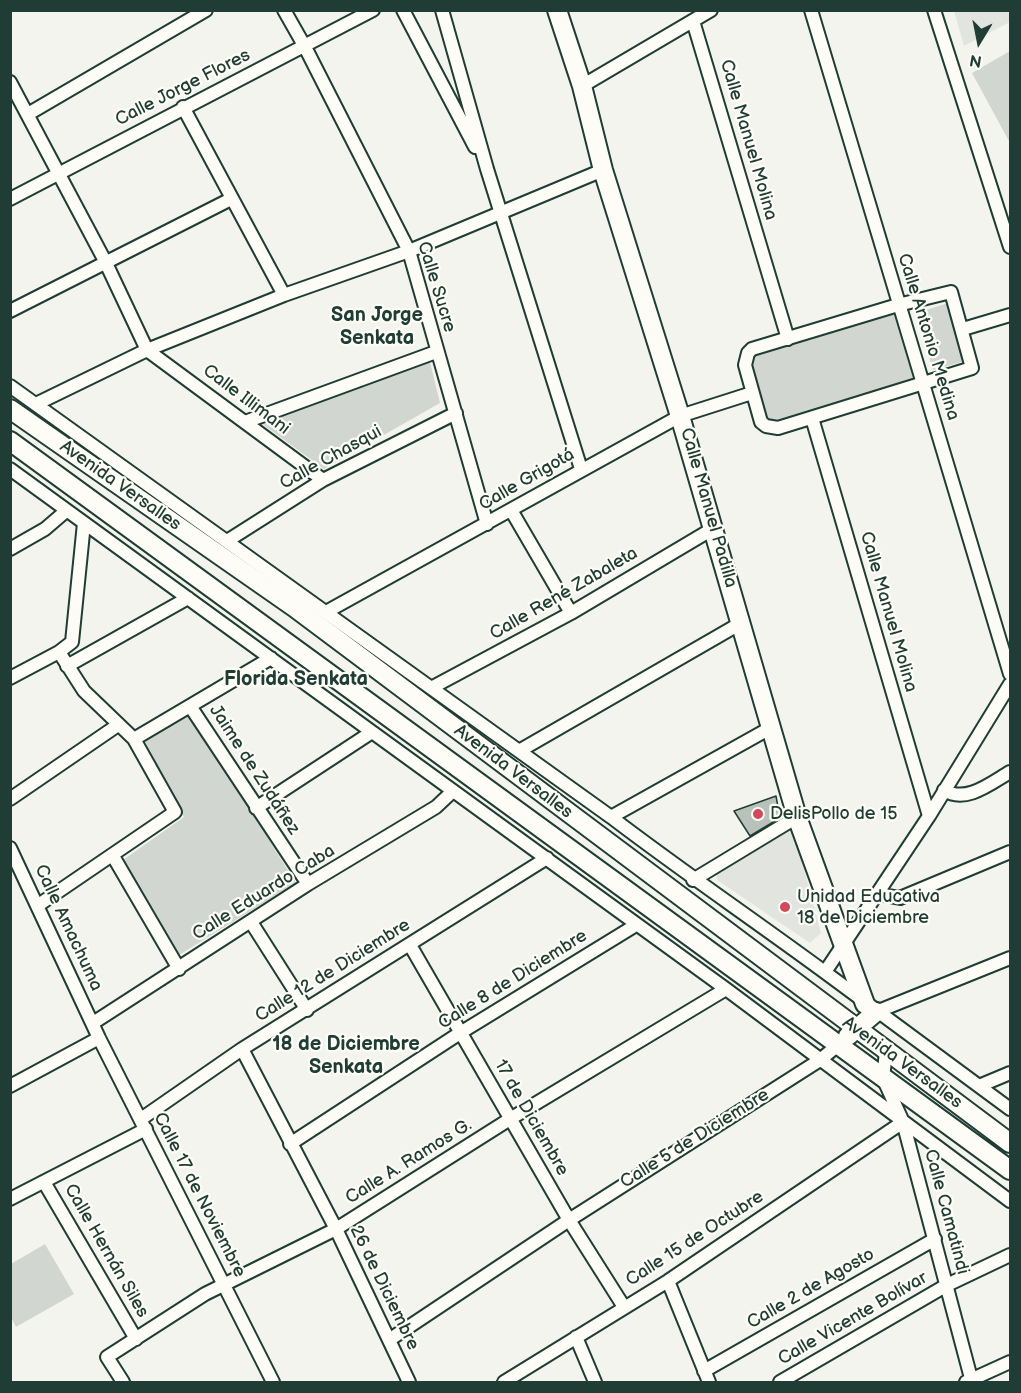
<!DOCTYPE html>
<html>
<head>
<meta charset="utf-8">
<style>
	body { margin:0 }
	#map { position:relative; width:1021px; height:1393px; overflow:hidden; background:#f4f4ef; font-family:"Balsamiq Sans",sans-serif }
	canvas { display:block }
	.frame { position:absolute; inset:0; border:12px solid #1f3d34; pointer-events:none }
	.north { position:absolute; left:949px; top:12px; width:60px; height:60px; -webkit-text-stroke:4px #fdfcf7; paint-order:stroke; rotate:190deg; font-size:16px; font-weight:700; line-height:24px; text-align:center; color:#1f3d34 }
	.north::after { content:''; display:block; margin:auto; width:21px; height:27px; background:#1f3d34; clip-path:polygon(50% 0,100% 100%,50% 72%,0 100%) }
</style>
</head>
<body>
<div id="map">
<canvas width="1021" height="1393"></canvas>
<div class="frame"></div>
<div class="north">N</div>
</div>
<script>
const ctx = document.querySelector('canvas').getContext('2d');
ctx.lineJoin = 'round';
function paint(path, color) {
  ctx.fillStyle = color;
  ctx.fill(path, 'evenodd');
}
function strokePath(path, color, width, dash) {
  ctx.strokeStyle = color;
  ctx.lineWidth = width;
  ctx.lineCap = dash ? 'butt' : 'round';
  ctx.setLineDash(dash || []);
  ctx.stroke(path);
}
function label(font, color, halo, rows, align = 'center') {
  ctx.font = font + ' "Balsamiq Sans",sans-serif';
  ctx.lineWidth = 4.5;
  ctx.setLineDash([]);
  ctx.textBaseline = 'middle';
  ctx.strokeStyle = halo;
  ctx.fillStyle = color;
  for (const [text, x, y, turn = 0] of rows) {
    ctx.save();
    ctx.translate(x, y);
    ctx.rotate((+turn || 0) * Math.PI / 180);
    ctx.textAlign = isNaN(turn) ? turn : align;
    if (halo) ctx.strokeText(text, 0, 0);
    ctx.fillText(text, 0, 0);
    ctx.restore();
  }
}
const built = new Path2D(`
	M954 11H1010V22L964 46Z
	M792 824 821 933 810 943 717 880 716 868Z`);
const green = new Path2D(`
	M1010 51V143L972 73Z
	M952 302 969 360 933 370 916 313Z
	M894 314 914 381 779 422H773C759 415 750 370 753 355Z
	M429 358 440 403 324 469 261 423Z
	M190 714 296 883 179 955 123 860 184 817 145 741Z
	M45 1244 74 1294 16 1327 11 1317V1264Z`);
const building = new Path2D(`
	M776 796 780 818 750 836 734 811Z`);
const street = new Path2D(`
	M284 10 305 47 409 251 487 524
	M403 10 475 147
	M442 10 487 169 581 469
	M811 10 1010 674
	M934 10 1010 247
	M693 21 788 339
	M10 82 105 261 147 350
	M582 86 711 10
	M183 107 284 295
	M28 114 206 10
	M10 199 373 10
	M951 292 972 368 778 428 766 426 761 422 745 365 748 353 752 349 898 305Z
	M10 311 231 199
	M963 329 1010 315
	M147 350 323 480
	M10 386 611 817C683 872 757 922 830 976 890 1020 950 1065 1010 1109
	M36 404 147 350 284 295 409 251 603 170
	M812 418 929 816
	M245 422 436 352
	M10 469 726 989 1010 1201
	M511 510 571 613
	M227 541 323 480 456 413
	M10 549 45 529 66 511
	M326 612 680 416 752 393
	M67 666 188 598
	M10 678 59 652 72 642 84 523
	M431 688 571 613 714 528
	M190 706 308 884
	M134 739 271 658
	M519 751 741 623
	M944 790C966 804 991 783 1010 772
	M10 799 118 725
	M256 808 372 732
	M611 817 772 727
	M10 848 99 1038 273 1382
	M113 856 179 969
	M693 880 797 817
	M878 894 900 898 1010 852
	M37 906 175 812 134 739 84 691 59 652
	M251 922 307 1010
	M410 945 569 1220 624 1307
	M825 972 929 816 1010 684
	M876 1012 1010 958
	M93 1023 308 884 436 807 453 791
	M242 1049 336 1229 409 1382
	M886 1052 883 1078 903 1122 972 1382
	M10 1086 99 1038
	M979 1086 1010 1073
	M141 1119 242 1049 547 858
	M290 1144 460 1033 636 925
	M44 1182 136 1339
	M10 1199 146 1129
	M668 1281 709 1382
	M576 1337 595 1382
	M389 1340 569 1220 820 1060 838 1045
	M704 1371 935 1239
	M123 1382 107 1357 205 1294 336 1229 510 1119 726 989
	M504 1382 668 1281 903 1122
	M780 1382 947 1285 1010 1255
	M966 1382 1010 1362`);
const secondary = new Path2D(`
	M557 10 582 86 603 170 680 416 797 817 865 1004
	M10 409 294 607 1010 1143
	M10 441 1010 1170
	M848 1036 876 1012`);
const markers = [
	[758,814,6,"#d1495b"],
	[785,907,6,"#d1495b"]
];
const streetNames = [
	["Calle Jorge Flores",183,88,-27],
	["Calle Manuel Molina",748,140,74],
	["Calle Sucre",436,287,73],
	["Calle Antonio Medina",928,337,73],
	["Calle Illimani",246,400,37],
	["Calle Chasqui",331,458,-29],
	["Calle Grigotá",527,480,-30],
	["Avenida Versalles",120,486,35],
	["Calle Manuel Padilla",708,508,74],
	["Calle René Zabaleta",564,594,-30],
	["Calle Manuel Molina",888,612,74],
	["Jaime de Zudáñez",254,770,57],
	["Avenida Versalles",513,772,37],
	["Calle Eduardo Caba",264,893,-32],
	["Calle Amachuma",68,928,65],
	["Calle 12 de Diciembre",333,971,-32],
	["Calle 8 de Diciembre",513,980,-32],
	["Avenida Versalles",902,1063,36],
	["17 de Diciembre",531,1118,60],
	["Calle 5 de Diciembre",695,1139,-32],
	["Calle A. Ramos G.",409,1162,-32],
	["Calle 17 de Noviembre",199,1195,63],
	["Calle Camatindi",946,1212,75],
	["Calle 15 de Octubre",695,1239,-33],
	["Calle Hernán Siles",106,1251,60],
	["26 de Diciembre",384,1288,64],
	["Calle 2 de Agosto",811,1289,-30],
	["Calle Vicente Bolívar",853,1319,-30]
];
const poiNames = [
	["DelisPollo de 15",770,814],
	["Unidad Educativa",797,897],
	["18 de Diciembre",797,918]
];
const neighbourhoodNames = [
	["San Jorge",377,316],
	["Senkata",377,339],
	["Florida Senkata",296,680],
	["18 de Diciembre",346,1045],
	["Senkata",346,1068]
];
paint(built, '#e2e5df');
paint(green, '#d1d6d1');
paint(building, '#b9c1bb');
strokePath(building, '#1f3d34', 1.5);
strokePath(street, '#1f3d34', 16);
strokePath(secondary, '#1f3d34', 22);
strokePath(street, '#fdfcf7', 12);
strokePath(secondary, '#fdfcf7', 18);
for (const [x, y, r, color] of markers) {
  const dot = new Path2D();
  dot.arc(x, y, r, 0, 2 * Math.PI);
  ctx.fillStyle = color;
  ctx.fill(dot);
  strokePath(dot, '#fdfcf7', 2);
}
label('18px', '#1f3d34', '#fdfcf7', streetNames);
label('18px', '#1f3d34', '#fdfcf7', poiNames, 'left');
label('bold 20px', '#1f3d34', '#fdfcf7', neighbourhoodNames);
</script>
</body>
</html>
